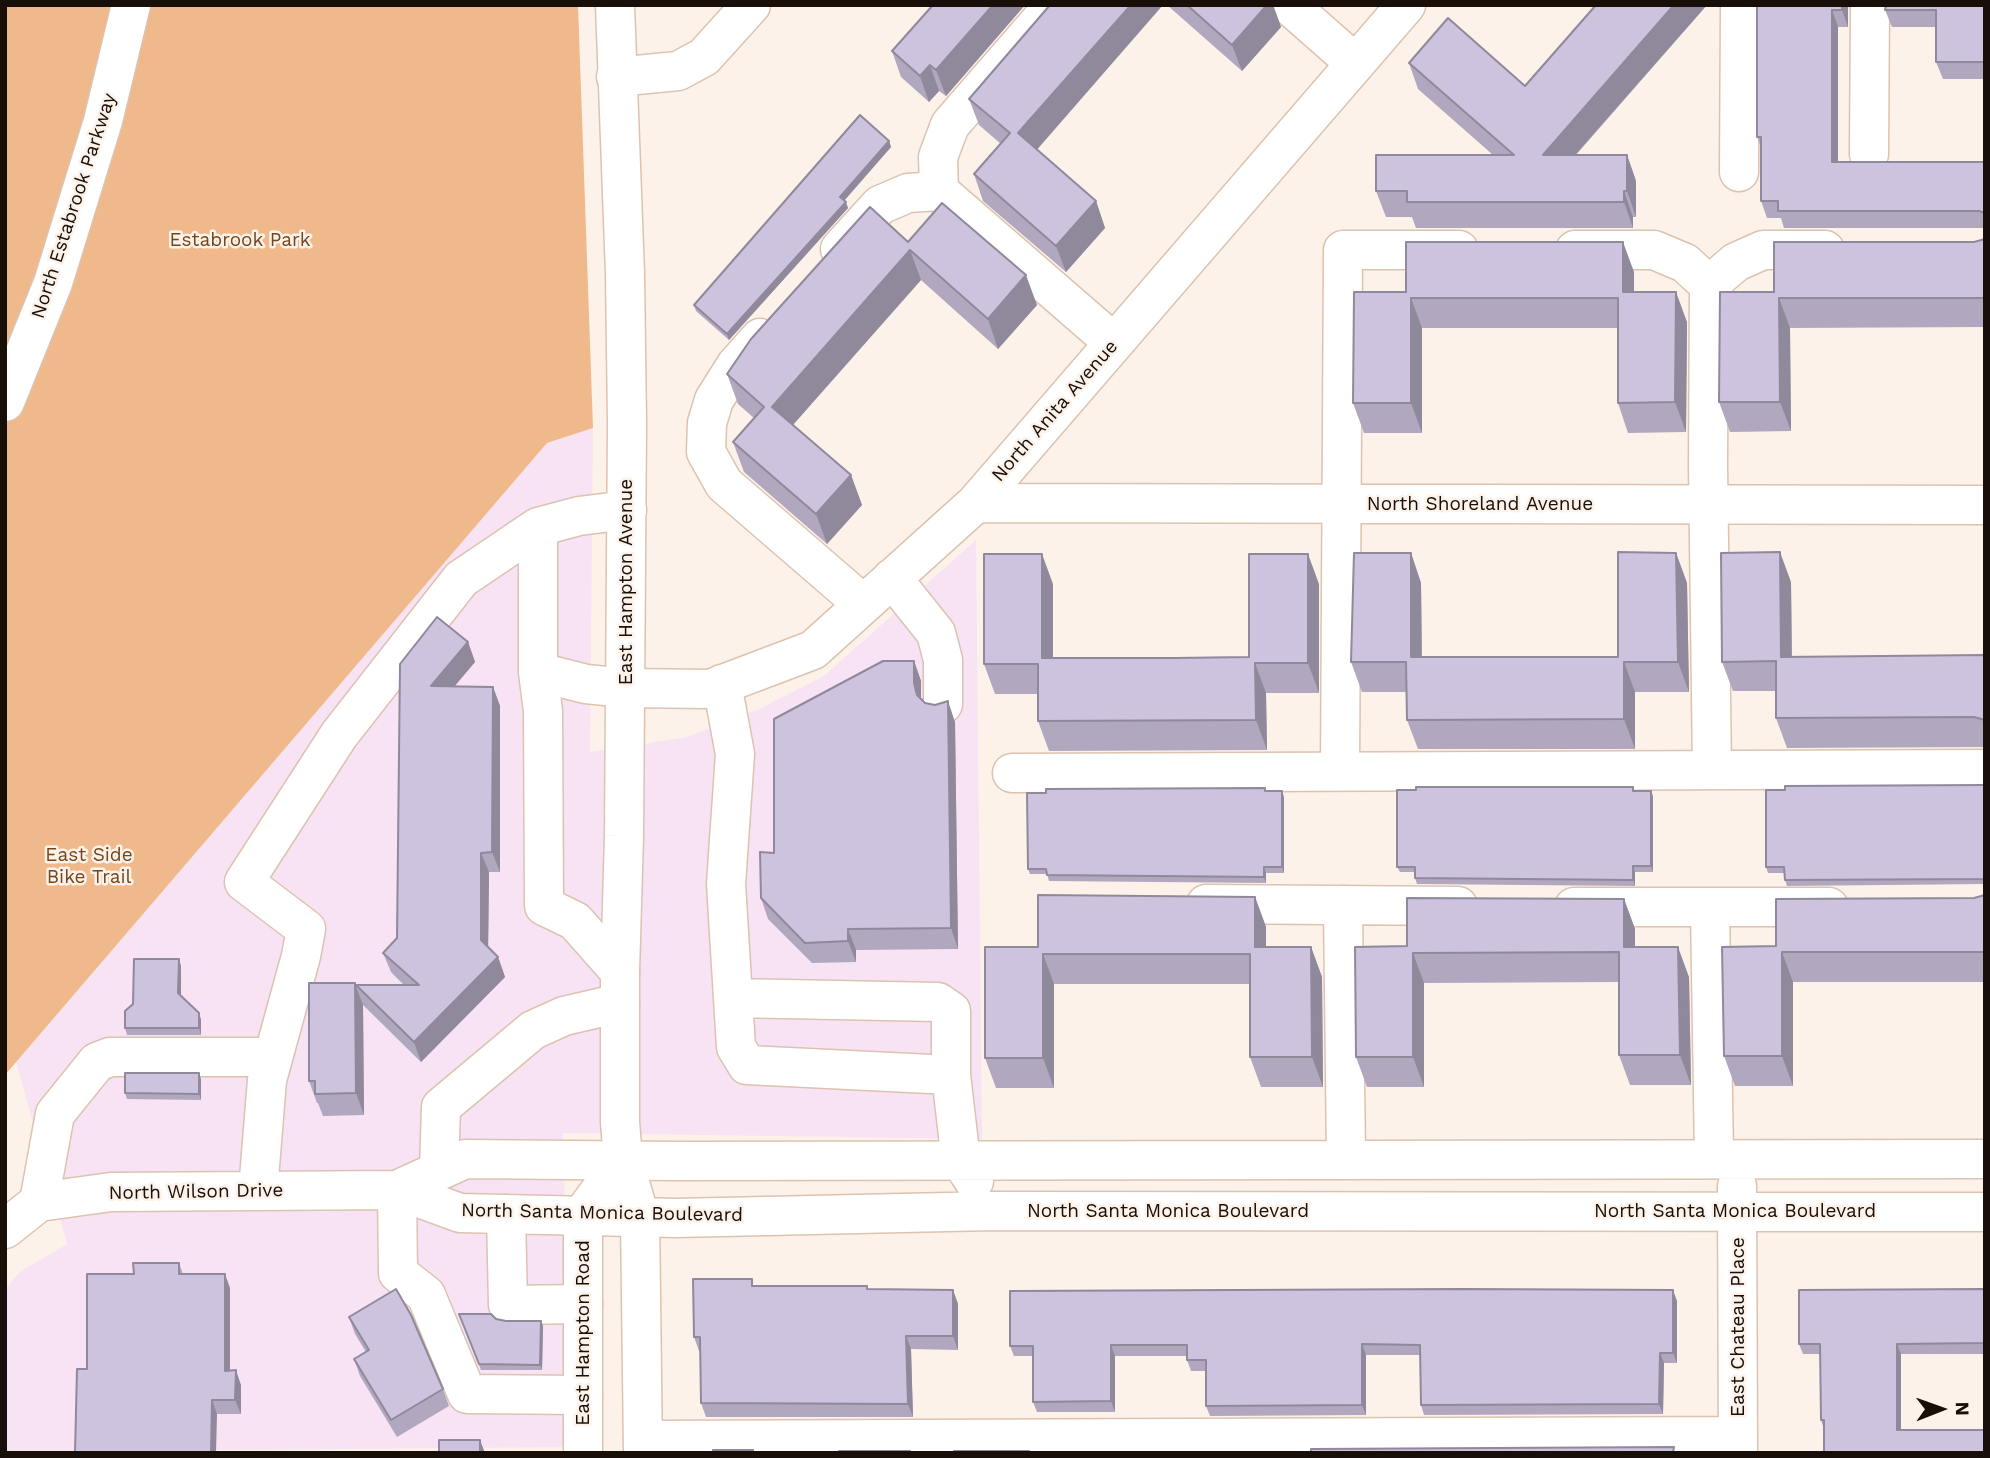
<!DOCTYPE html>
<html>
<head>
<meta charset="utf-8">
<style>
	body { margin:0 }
	#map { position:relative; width:1990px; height:1458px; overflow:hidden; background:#fcf2ea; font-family:"Work Sans",sans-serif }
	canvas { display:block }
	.frame { position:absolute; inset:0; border:7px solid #170f08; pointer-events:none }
	.north { position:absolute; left:1906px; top:1374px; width:70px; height:70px; -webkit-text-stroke:5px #fcf2ea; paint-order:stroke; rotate:89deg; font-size:19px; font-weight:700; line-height:28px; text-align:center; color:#170f08 }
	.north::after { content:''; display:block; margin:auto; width:24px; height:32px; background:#170f08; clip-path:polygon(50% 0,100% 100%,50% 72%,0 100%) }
</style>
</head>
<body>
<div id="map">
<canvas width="1990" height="1458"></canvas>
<div class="frame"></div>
<div class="north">N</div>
</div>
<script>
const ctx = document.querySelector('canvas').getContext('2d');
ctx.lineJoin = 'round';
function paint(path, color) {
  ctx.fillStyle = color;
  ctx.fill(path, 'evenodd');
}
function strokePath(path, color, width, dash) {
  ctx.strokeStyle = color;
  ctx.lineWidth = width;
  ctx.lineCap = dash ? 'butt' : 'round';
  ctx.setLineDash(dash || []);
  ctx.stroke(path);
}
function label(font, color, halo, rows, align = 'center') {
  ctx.font = font + ' "Work Sans",sans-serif';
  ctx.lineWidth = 5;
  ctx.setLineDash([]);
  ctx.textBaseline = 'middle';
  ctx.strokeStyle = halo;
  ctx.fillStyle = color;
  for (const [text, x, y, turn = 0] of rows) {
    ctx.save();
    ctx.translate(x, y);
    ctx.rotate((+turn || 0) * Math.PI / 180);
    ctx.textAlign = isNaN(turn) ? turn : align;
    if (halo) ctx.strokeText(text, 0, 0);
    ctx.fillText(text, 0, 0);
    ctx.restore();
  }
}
const commercial = new Path2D(`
	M593 428 590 752 688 737 757 710 824 676 976 540 982 1139 563 1133 571 1447 5 1452V1289L20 1272 67 1244 16 1062 547 443Z`);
const green = new Path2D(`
	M5 5H578L593 428 547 443 5 1075Z`);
const minor = new Path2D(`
	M1289 5 1355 63
	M616 77 678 71 704 57 751 5
	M1869 154 1870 5
	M1739 172 1740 5
	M939 191 1114 343
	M840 249 880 205 908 193 939 191 938 157 950 125 1054 5
	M1575 250H1654L1685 263 1709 285 1736 262 1763 250H1825
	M1709 285 1708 465 1712 770
	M760 338 736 365 714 400 707 423 706 452 724 484 863 604
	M5 402 53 283 103 121 131 5
	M976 503 1985 505
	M627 510 579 516 538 527V672L586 684 625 688 710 689 813 650 976 503 1406 5
	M892 578 936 633 943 660V704
	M538 672 543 711 544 906 575 921 620 972
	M722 684 735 754 726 884 736 1047 747 1065 951 1075 961 1161 974 1181
	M1340 771 1343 250H1459
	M1012 773 1985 769
	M1206 904 1458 906
	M1343 905 1346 1160
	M1574 907H1829
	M1710 908 1714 1159
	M733 998 938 1002 951 1011V1075
	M439 1171 441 1107 533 1030 564 1016 620 1003
	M1737 1186 1738 1453
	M397 1190 465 1159 676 1161 1985 1159
	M397 1190 398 1273 426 1295 467 1394 583 1395
	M258 1191 267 1080 301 956 306 929 244 882 339 735 461 579 538 527
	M39 1202 55 1114 97 1062 110 1057H273
	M506 1214 508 1305 583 1304
	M5 1229 39 1202 111 1192 397 1190 460 1213 676 1218 993 1211 1985 1212
	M643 1440 1738 1436`);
const major = new Path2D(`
	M615 5 625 274 627 423 624 836 620 972V1122L623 1159 640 1217 643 1453
	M583 1453V1214L623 1159`);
const wall = new Path2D(`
	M933 5H1025L946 96 939 91 929 102 901 77 892 51Z
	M1167 5H1273L1281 27 1242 71Z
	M1596 5H1707L1576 155H1627L1636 181V217H1633V228H1416L1412 217H1386L1376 191 1493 155 1418 89 1409 63 1525 86Z
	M1757 5H1848V27H1838V162H1985V228H1784L1781 218H1767L1761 201V147L1757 137Z
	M1985 5V79H1943L1936 62V27H1892L1885 10Z
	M969 99 1036 149 1096 201 1105 228 1066 272 983 201 974 174 1001 144 979 125Z
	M889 141 891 147 844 201 848 208 729 340 696 311 694 305Z
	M1985 239V327L1790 328 1791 431 1730 432 1719 402 1774 292Z
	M908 242 1037 305 998 349 921 280 793 425 851 475 862 505 827 544 744 472 733 442 754 418 738 404 727 374Z
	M1634 272V292L1687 322 1686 432 1628 433 1618 403V328H1422V433H1364L1353 403 1406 292Z
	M1411 553 1421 583 1422 657H1618L1676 553 1687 583 1689 692H1635V749H1418L1407 720 1406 692H1362L1351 662Z
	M1791 582 1792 657 1985 655V747L1787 748 1776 718V691H1733L1722 662Z
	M1053 584V658L1249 657 1319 584V693H1266L1267 750 1049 751 1038 721V694H995L984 664Z
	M468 642 475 662 454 686 493 687 500 706V872H489L488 947 498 957 505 977 421 1062 363 1005 356 985H404L391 972 383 953 397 938 400 664Z
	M914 661 921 681V699L925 703 955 722 958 949 856 950V962L812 963 768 919 761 898 774 853Z
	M1985 785V884L1787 886 1785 880 1784 873H1768L1766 867Z
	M1266 791 1284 797V873H1266V883L1049 881 1047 874H1030L1028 869Z
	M1635 791 1653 796V872H1635V886L1417 884 1415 878V872H1400L1397 867Z
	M1985 895V982H1793V1086H1735L1724 1056 1776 946Z
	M1255 897 1266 927V947H1311L1322 977 1323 1087H1261L1250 1057V984H1054V1088H996L985 1058 1038 947Z
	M1624 899 1635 929V947L1689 977 1691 1085H1630L1619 1055V982L1424 983V1087H1367L1356 1057 1407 946Z
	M181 966V996L199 1013 201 1020V1035H127L125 1028Z
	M355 983 363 1005 364 1115 323 1116 318 1103H317L309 1081Z
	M201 1079V1100L127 1099 125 1093Z
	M179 1263 183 1274 230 1288V1371L241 1385V1414H217L134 1274Z
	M755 1286H867L868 1289 953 1290 958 1304V1350L911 1349 913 1417H706L701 1403V1351H699L694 1337Z
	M1985 1289V1354H1901V1430L1824 1429 1821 1420 1820 1354H1803L1799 1344Z
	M1677 1301V1363H1664L1663 1414 1424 1415 1421 1405 1420 1355H1366V1415L1210 1416 1206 1406V1371H1191L1187 1360V1356H1115V1412H1037L1033 1402V1356H1014L1010 1346Z
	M459 1314 543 1326 542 1370H481Z
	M349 1317 443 1389 449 1406 397 1437 360 1376 354 1359 366 1352 355 1334Z`);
const shadedWall = new Path2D(`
	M993 5H1025L946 96 936 70Z
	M1131 5H1163L1028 160 1018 133Z
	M1266 5H1273L1281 27 1242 71 1232 45Z
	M1674 5H1707L1552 181 1543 155Z
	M1842 5H1848V27L1842 10Z
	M1832 10 1838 27V179L1832 162Z
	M930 65 939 91 929 102 920 76Z
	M889 141 891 147 842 203 840 197Z
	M1627 155 1636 181V217L1627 191Z
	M1624 191 1633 217V228L1624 202Z
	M1096 201 1105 228 1066 272 1056 246Z
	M846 202 848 208 729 340 727 334Z
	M1623 242 1634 272V322L1623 292Z
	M910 250 921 280 783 436 772 407Z
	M1026 275 1037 305 998 349 988 319Z
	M1676 292 1687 322 1686 432 1675 402Z
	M1411 298 1422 328V433L1411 403Z
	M1779 298 1790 328 1791 431 1780 402Z
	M851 475 862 505 827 544 816 514Z
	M1780 552 1791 582 1792 687 1781 657Z
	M1411 553 1421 583 1422 687 1411 657Z
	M1676 553 1687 583 1689 692 1678 662Z
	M1042 554 1053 584V688L1042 658Z
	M1308 554 1319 584V693L1308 663Z
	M468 642 475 662 438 706 431 686Z
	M914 661 921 681V704L924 715 914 683Z
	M1624 662 1635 692V749L1624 719Z
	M1255 663 1266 693 1267 750 1256 720Z
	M493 687 500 706V872L492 852Z
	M948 701 955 722 958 949 951 928Z
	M1282 791 1284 797V873L1282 867Z
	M1651 791 1653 796V872L1651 866Z
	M481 853 489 872 488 960 481 940Z
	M1633 866 1635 872V886L1633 880Z
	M1264 867 1266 873V883L1264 877Z
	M1255 897 1266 927V977L1255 947Z
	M1624 899 1635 929V977L1624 947Z
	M848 929 856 950V962L848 941Z
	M1311 947 1322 977 1323 1087 1312 1057Z
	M1678 947 1689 977 1691 1085 1680 1055Z
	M1782 952 1793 982V1086L1782 1056Z
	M1413 953 1424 983V1087L1413 1057Z
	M1043 954 1054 984V1088L1043 1058Z
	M498 957 505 977 421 1062 414 1042Z
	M179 959 181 966V1000L178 993Z
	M355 983 363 1005 364 1115 356 1093Z
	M199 1013 201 1020V1035L199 1028Z
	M199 1073 201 1079V1100L199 1094Z
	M225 1274 230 1288V1385L225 1371Z
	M953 1290 958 1304V1350L953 1336Z
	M1673 1290 1677 1301V1363L1673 1353Z
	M541 1321 543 1326 542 1370 540 1365Z
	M906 1336 911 1349 913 1417 908 1404Z
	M1362 1344 1366 1355V1415L1362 1405Z
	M1897 1344 1901 1354V1440L1897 1430Z
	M1111 1345 1115 1356V1412L1111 1401Z
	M1660 1353 1664 1363 1663 1414 1659 1404Z
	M236 1370 241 1385V1414L235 1400Z
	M212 1400 217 1414 216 1453H211Z
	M480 1440 485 1453H480Z`);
const building = new Path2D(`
	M933 5H993L936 70 930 65 920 76 892 51Z
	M1050 5H1131L1018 133 1096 201 1056 246 974 174 1010 133 969 99Z
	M1187 5H1267L1232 45Z
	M1596 5H1674L1543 155H1627V191H1624V202H1407V191H1376V155H1514L1409 63 1448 18 1525 86Z
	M1757 5H1842V10H1832V162H1985V213L1979 211H1778V201H1761V137H1757Z
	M1886 5H1985V62H1936V10H1885Z
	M860 115 889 141 840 197 846 202 727 334 694 305Z
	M942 203 1026 275 988 319 910 250 772 407 851 475 816 514 733 442 764 407 727 374 751 339 870 207 908 242Z
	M1985 239V298H1779L1780 402H1719L1720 292H1774V242H1974Z
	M1406 242H1623V292H1676L1675 402 1618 403V298H1411V403H1353L1354 292H1406Z
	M1618 552 1676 553 1678 662H1624V719L1407 720 1406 662H1351L1354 553H1411V657H1618Z
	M1780 552 1781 657 1985 655V720L1974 717 1776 718V661L1722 662 1721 553Z
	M984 554H1042V658H1175L1249 657V554H1308V663H1255L1256 720 1038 721V664H984Z
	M437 617 468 642 431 686 493 687 492 852 481 853V940L498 957 414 1042 356 985H419L383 953 397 938 400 664Z
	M883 661H914V683L917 695 925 703 935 705 948 701 951 928 848 929V941L805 943 761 898 760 852 774 853V719Z
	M1983 785H1985V879L1785 880 1784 867H1766V790H1785V786Z
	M1416 787H1633V791H1651V866H1633V880L1415 878V867H1397V790H1416Z
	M1265 788V791H1282V867H1264V877L1047 875 1046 869H1028L1027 793H1046V789Z
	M1038 895 1255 897V947H1311L1312 1057H1250V954H1043V1058H985V947H1038Z
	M1985 895V952H1782V1056H1724L1722 947 1776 946V899L1974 898Z
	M1407 898 1624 899V947H1678L1680 1055H1619V952L1413 953V1057H1356L1355 947 1407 946Z
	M134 959H179L178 993 199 1013V1028H125V1011L133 1004Z
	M309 983H355L356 1093 315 1094V1081H309Z
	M125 1073H199V1094L125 1093Z
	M133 1263H179V1274H225V1371L236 1370 235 1400H212L211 1453H75L77 1369H87V1274H134Z
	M693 1279H752V1286H867V1289L953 1290V1336H906L908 1404 701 1403 700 1337H694Z
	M396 1289 411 1315 443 1389 391 1420 354 1359 369 1350 349 1317Z
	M1461 1289 1673 1290V1353H1660L1659 1404 1421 1405 1420 1345 1362 1344V1405L1206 1406V1360H1187V1345H1111V1401L1033 1402V1346H1010V1291Z
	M1985 1289V1343L1897 1344V1430H1985V1453H1824V1420H1821L1820 1344H1799V1290Z
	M459 1314H491L496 1319 506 1321H541L540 1365 479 1364Z
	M439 1440H480V1453H439Z
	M1674 1447 1673 1453H1311V1449Z
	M713 1450H753V1453H713Z
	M839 1451H910V1453H839Z
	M954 1451H1029V1453H954Z`);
const streetNames = [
	["North Estabrook Parkway",74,206,-72],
	["North Anita Avenue",1055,411,-49],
	["North Shoreland Avenue",1480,504],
	["East Hampton Avenue",626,582,-90],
	["North Wilson Drive",196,1192,-1],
	["North Santa Monica Boulevard",1168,1211],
	["North Santa Monica Boulevard",1735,1211],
	["North Santa Monica Boulevard",602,1213,1],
	["East Chateau Place",1738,1327,-90],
	["East Hampton Road",583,1333,-90]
];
const parkNames = [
	["Estabrook Park",240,240],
	["East Side",89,855],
	["Bike Trail",89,877]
];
paint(commercial, '#f7e3f3');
paint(green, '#f0b98b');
strokePath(minor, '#dcc3b0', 41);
strokePath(major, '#dcc3b0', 41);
strokePath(minor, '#fff', 38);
strokePath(major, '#fff', 38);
paint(wall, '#b1a8bf');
paint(shadedWall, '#90889b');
paint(building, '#cec3de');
strokePath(building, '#90889b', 2);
label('19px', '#170f08', '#fcf2ea', streetNames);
label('19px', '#74461c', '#fcf2ea', parkNames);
</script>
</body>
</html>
